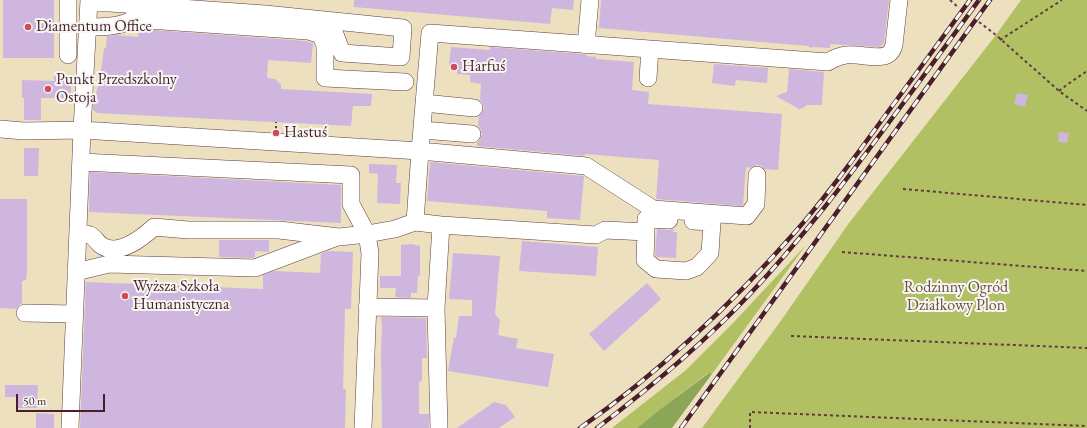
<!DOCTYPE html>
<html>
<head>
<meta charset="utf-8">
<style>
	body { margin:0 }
	#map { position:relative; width:1087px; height:428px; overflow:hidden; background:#ece0bf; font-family:"EB Garamond",serif }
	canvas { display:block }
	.scale { position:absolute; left:16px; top:394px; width:89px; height:18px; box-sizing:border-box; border:2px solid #4a1f2b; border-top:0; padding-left:5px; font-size:12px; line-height:14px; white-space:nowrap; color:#4a1f2b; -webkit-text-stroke:3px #f6f6f2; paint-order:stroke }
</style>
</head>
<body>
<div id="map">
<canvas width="1087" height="428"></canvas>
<div class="scale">50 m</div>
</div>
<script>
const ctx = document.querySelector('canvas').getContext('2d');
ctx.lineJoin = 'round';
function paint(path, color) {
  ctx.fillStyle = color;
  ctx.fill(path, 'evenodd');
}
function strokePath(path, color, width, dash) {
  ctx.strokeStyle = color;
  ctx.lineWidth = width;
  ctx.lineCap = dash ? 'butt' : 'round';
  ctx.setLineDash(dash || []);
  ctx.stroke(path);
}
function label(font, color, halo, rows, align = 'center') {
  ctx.font = font + ' "EB Garamond",serif';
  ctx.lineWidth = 4;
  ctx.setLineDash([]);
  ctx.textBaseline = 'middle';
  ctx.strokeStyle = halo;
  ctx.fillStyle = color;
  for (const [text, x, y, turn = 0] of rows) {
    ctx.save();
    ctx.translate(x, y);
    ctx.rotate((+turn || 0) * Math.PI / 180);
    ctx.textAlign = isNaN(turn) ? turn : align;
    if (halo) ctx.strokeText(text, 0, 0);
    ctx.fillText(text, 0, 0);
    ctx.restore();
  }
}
const green = new Path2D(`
	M1021 0H1087V428H702L780 322 849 223 996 35Z
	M806 245 712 374 708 373 659 410 637 428H612L686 370 734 322Z`);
const forest = new Path2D(`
	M709 373 712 374 672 428H637L659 410Z`);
const building = new Path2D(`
	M3 0H54V58H3Z
	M354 0H574L573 10 552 8 550 24 354 7Z
	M601 0H889L884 43 880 47 830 44V48L813 47 810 48 808 46 599 28Z
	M139 29 306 41 313 43 311 63 268 60 267 78 275 79 281 85V89L372 94 371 106H353L351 126 97 113 93 110V104L100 79 104 48H106L107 36 117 35 138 37Z
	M451 47 490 50V47L583 54 587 55V56L596 57V59L634 62 632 90 649 92 648 104 782 114 778 170 764 169 762 166 758 165 753 166 751 168 746 167 743 204 742 206 656 199 659 160 585 154V156L477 146V143L480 139 482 135 481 130 478 126 479 117 482 113 484 109 483 104 480 100 481 84 470 82V75L457 74 458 67 449 66Z
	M714 64 768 68 767 83 736 80 735 86 712 83Z
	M789 69 824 72 822 105H807L803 108 799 109 776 96 787 92Z
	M54 76H66V82H71V98H41V120H24V98H22V80L54 81Z
	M1017 93 1028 95 1025 107 1014 104Z
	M1059 132 1069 133 1067 143 1058 142Z
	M24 148H39L38 176H24Z
	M430 162 583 176H584L580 220 547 218V211L427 201Z
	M369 164 397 165 396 183H401L400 204 377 203 378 174 369 173Z
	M90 172 341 185V223L89 212Z
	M0 199H27V270L26 280 22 281V304H20L16 309 0 308Z
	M657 229 669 230 674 229 673 232H677L676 258 657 257 655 255Z
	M219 240H269V252L255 251V257L253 258 219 257Z
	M522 241 598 247 596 276 519 271Z
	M411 244 420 246V275L418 276 417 293H411V298L395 297 396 288H380V276H401V245Z
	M328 251 353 252 351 309H345L343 389H346L345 428H80L86 282 263 289V275L274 271 320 273 321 254Z
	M453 253 500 256 495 314 500 320 498 335 518 339 516 348 554 354 548 387 448 371 454 337 456 338 459 316H472V300L449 299Z
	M647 283 661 299 604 351 589 334Z
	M381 317 426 318 427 358H422V381L419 382V414H429V428H382L381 353 382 325Z
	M5 385H38L37 408H17L18 397H5Z
	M494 402 506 405 515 417 499 428H457Z
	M36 413 54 414V428H36Z`);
const path = new Path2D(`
	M950 0 958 7
	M979 22 996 35 1059 91 1087 111
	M1000 40 1062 0
	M1059 91 1068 84 1087 71
	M276 129V122
	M903 189 1087 205
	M842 252 1087 271
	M791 336 1087 348
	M750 428V412L1087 426`);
const minor = new Path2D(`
	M68 0V55
	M89 3H110L265 14 403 28 401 57 342 53 330 21
	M87 27C101 27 121 27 133 19L308 31 321 35 325 46V78L405 82
	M586 45 590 0
	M648 78 650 49
	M424 103 474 108
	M0 129 24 131 82 130 89 0
	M422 130 472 134
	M81 162 351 175V204L367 234 370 253 363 428
	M757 175 756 204 747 216 653 209 586 166 420 151 430 33 828 62C834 58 839 56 846 55 857 53 877 60 887 55 891 53 893 49 894 45L899 0
	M646 232V219L669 220
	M78 234C81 234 87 234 90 235 95 237 97 243 102 246 119 256 142 238 154 227L188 230H279L339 237 367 234 395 229 415 222 441 225 596 235 605 230 646 232 645 260 656 269 686 271 697 267 710 253 712 222 693 221
	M76 272 109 264 255 268 337 237
	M367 307 436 308
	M25 313 74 314
	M70 428 82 130 420 151 415 222
	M439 428 436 308 441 225`);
const rail = new Path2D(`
	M580 428C660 372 731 305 796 231 826 197 852 161 879 124 909 83 940 41 970 0
	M597 428C651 387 703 344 749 295 802 239 848 178 893 117 922 78 951 39 979 0
	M681 428 990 0`);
const markers = [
	[28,27,4,"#d1495b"],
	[454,67,4,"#d1495b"],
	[48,89,4,"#d1495b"],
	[276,133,4,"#d1495b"],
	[125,296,4,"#d1495b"]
];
const poiNames = [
	["Diamentum Office",36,27],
	["Harfuś",462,67],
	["Punkt Przedszkolny",56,80],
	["Ostoja",56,98],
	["Hastuś",284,133],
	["Wyższa Szkoła",133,287],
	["Humanistyczna",133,305]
];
const parkNames = [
	["Rodzinny Ogród",956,288],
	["Działkowy Plon",956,306]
];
paint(green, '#b1c062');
paint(forest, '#8ca658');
paint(building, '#ceb6de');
strokePath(minor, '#623c41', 18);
strokePath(path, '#623c41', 2, [3, 3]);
strokePath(minor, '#fff', 17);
strokePath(rail, '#4a1f2b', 4.5);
strokePath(rail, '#f6f6f2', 3, [9]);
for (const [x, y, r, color] of markers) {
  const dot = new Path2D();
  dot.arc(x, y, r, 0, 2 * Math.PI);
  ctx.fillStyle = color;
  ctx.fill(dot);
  strokePath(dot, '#f6f6f2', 1.5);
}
label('16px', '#4a1f2b', '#f6f6f2', poiNames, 'left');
label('16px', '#694f3c', '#f6f6f2', parkNames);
</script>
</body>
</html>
